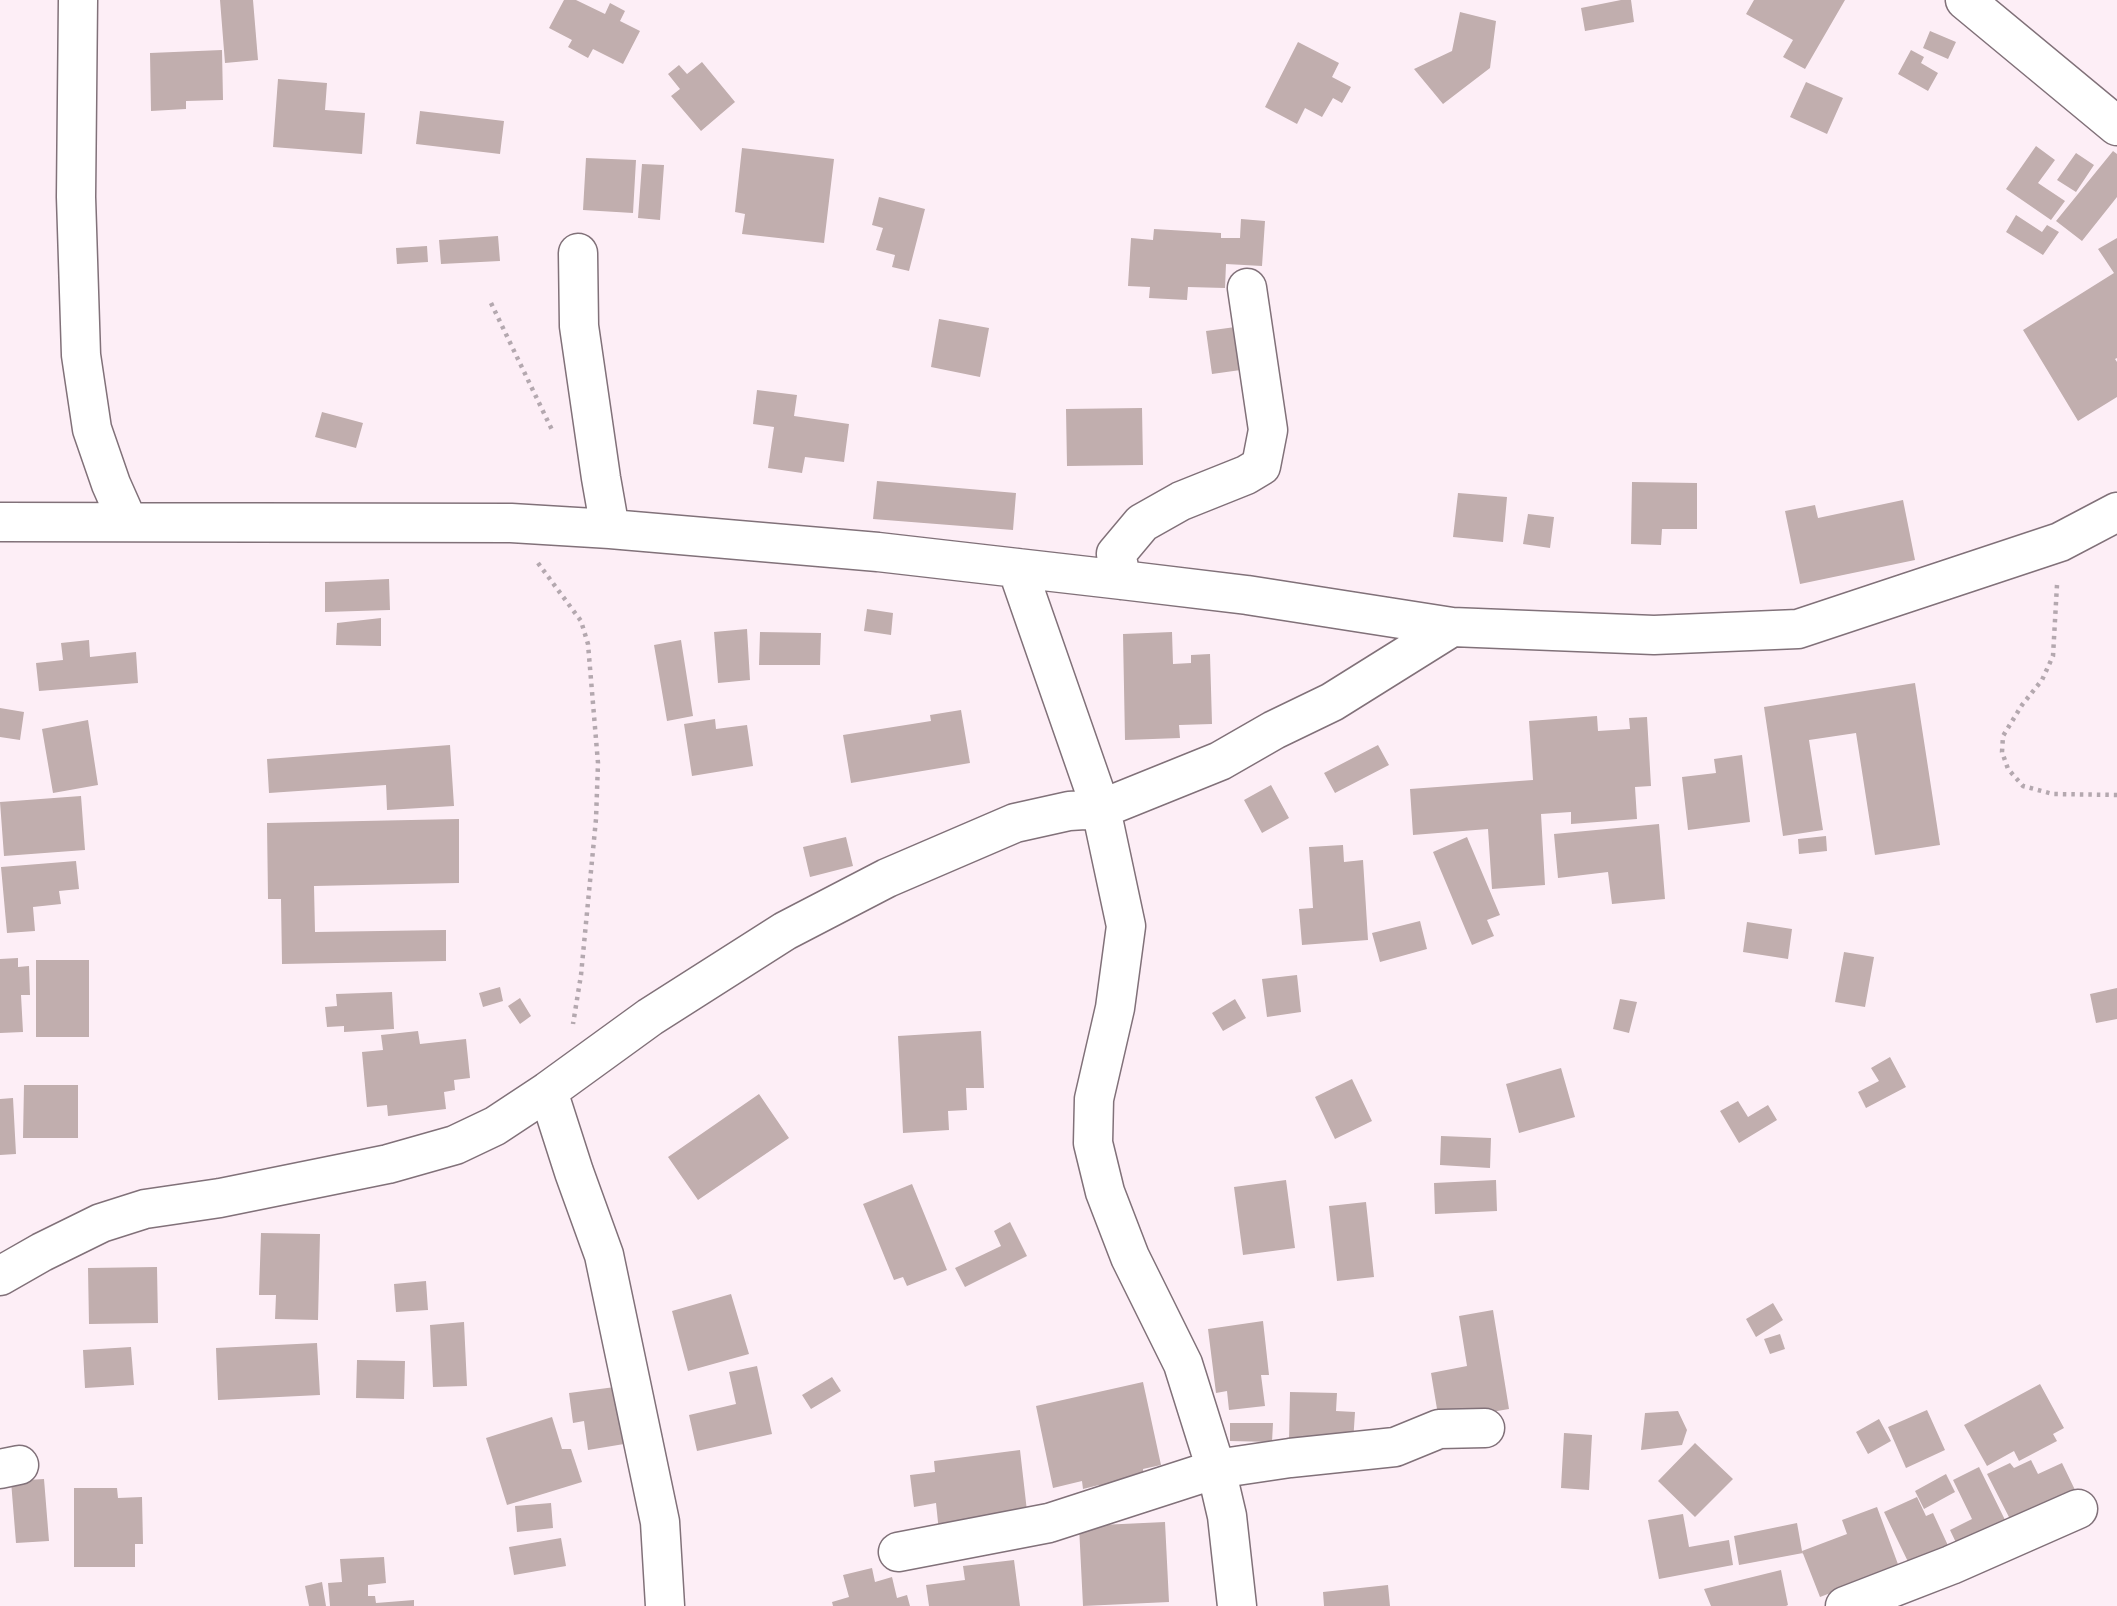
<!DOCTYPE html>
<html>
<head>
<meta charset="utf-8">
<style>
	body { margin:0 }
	canvas { display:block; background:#fdeef6 }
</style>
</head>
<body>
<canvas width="2117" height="1606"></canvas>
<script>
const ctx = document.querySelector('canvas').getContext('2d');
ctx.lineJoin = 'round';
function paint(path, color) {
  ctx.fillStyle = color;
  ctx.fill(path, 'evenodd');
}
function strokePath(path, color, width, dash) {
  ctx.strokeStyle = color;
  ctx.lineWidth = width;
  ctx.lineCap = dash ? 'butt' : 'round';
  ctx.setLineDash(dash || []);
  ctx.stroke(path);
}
const building = new Path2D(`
	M220 0H253L258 60 225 63Z
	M564 0H576L605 14 610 3 625 11 620 21 640 31 623 64 593 49 588 58 568 47 572 40 549 28Z
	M1621 0H1631L1634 22 1585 31 1581 8Z
	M1754 0H1845L1805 69 1783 57 1793 40 1746 14Z
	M1460 12 1496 21 1490 68 1443 104 1414 69 1452 51Z
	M1930 31 1956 42 1948 59 1923 48Z
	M1298 42 1339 63 1332 77 1351 87 1342 103 1333 98 1322 117 1305 108 1297 124 1265 107Z
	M222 50 223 100 186 101V109L151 111 150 53Z
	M1911 50 1924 57 1921 63 1938 73 1928 91 1898 74Z
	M702 62 735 102 701 131 671 96 680 89 668 74 679 65 687 74Z
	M278 79 327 83 325 110 365 113 362 154 273 147Z
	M1806 82 1843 98 1827 134 1790 117Z
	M420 111 504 121 500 154 416 144Z
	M2036 146 2055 160 2038 183 2065 201 2051 220 2006 189Z
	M742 148 834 159 824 243 742 234 745 214 735 212Z
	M2113 151 2117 154V197L2082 241 2056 221Z
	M2076 153 2094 165 2076 192 2057 180Z
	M586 158 636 160 633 213 583 210Z
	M642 164 664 165 660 220 638 218Z
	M879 197 925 209 909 271 892 267 895 255 876 250 883 228 872 225Z
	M2016 215 2042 232 2047 225 2059 232 2043 255 2006 232Z
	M1241 219 1265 221 1262 266 1226 264 1225 288 1188 287 1187 300 1149 298 1150 287 1128 286 1131 238 1153 240 1154 229 1221 233V238H1240Z
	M498 236 500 261 441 264 439 240Z
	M2117 238V358L2115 359 2117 362V397L2078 421 2023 330 2114 273 2098 249Z
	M427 246 428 262 397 264 396 248Z
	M939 319 989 328 980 377 931 367Z
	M1250 325 1255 368 1212 374 1206 331Z
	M757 390 797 395 794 416 849 424 844 462 805 457 802 473 768 468 774 427 753 424Z
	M1142 408 1143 465 1067 466 1066 409Z
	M322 412 363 423 356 448 315 437Z
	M877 481 1016 493 1013 530 873 519Z
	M1632 482 1697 483V529H1662L1661 545 1631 544Z
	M1458 493 1507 497 1503 542 1453 537Z
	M1903 500 1915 560 1800 584 1785 511 1815 505 1818 518Z
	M1528 514 1554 517 1550 548 1523 544Z
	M389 579 390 610 325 612V582Z
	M867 609 893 613 891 635 864 631Z
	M381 618V646L336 645 337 623Z
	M747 629 750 680 718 683 714 632Z
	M760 632 821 633 820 665H759Z
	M1172 632 1173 664 1191 663V655L1210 654 1212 724 1179 725 1180 738 1125 740 1123 634Z
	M89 640 90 657 136 652 138 683 39 691 36 663 63 660 61 643Z
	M681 640 693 716 667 721 654 645Z
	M1915 683 1940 845 1875 855 1856 733 1809 740 1823 830 1783 836 1764 707Z
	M0 708 24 712 20 740 0 737Z
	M961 710 970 763 851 783 843 735 931 721 930 715Z
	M1597 716 1598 731 1630 729 1629 718 1647 717 1651 786 1635 787 1637 819 1571 824V812L1541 814 1545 885 1492 889 1488 829 1413 835 1410 789 1533 780 1529 721Z
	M715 719 716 729 747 725 753 766 692 776 684 724Z
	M88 720 98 785 53 793 42 729Z
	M450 745 454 806 387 810 386 785 269 793 267 759Z
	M1378 745 1389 765 1335 793 1324 773Z
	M1742 755 1750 822 1688 830 1682 777 1716 773 1714 759Z
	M1271 785 1289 818 1262 833 1244 800Z
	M81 796 85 850 4 856 0 802Z
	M459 819V883L314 886 315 932 446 930V961L282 964 281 899H268L267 823Z
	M1659 824 1665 899 1612 904 1608 872 1558 878 1554 834Z
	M1826 836 1827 851 1799 854 1798 839Z
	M846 837 853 866 810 877 803 847Z
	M1467 837 1500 915 1487 920 1494 936 1472 945 1433 852Z
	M1343 845 1344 862 1363 860 1368 940 1302 945 1299 909 1313 908 1309 847Z
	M76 861 79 889 59 891 61 904 33 907 35 931 7 933 1 867Z
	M1420 921 1427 949 1380 962 1372 933Z
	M1747 922 1792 929 1788 959 1743 952Z
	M1844 952 1874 957 1865 1007 1835 1002Z
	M18 958V967L29 966 30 995H21L23 1032 0 1033V959Z
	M36 960H89V1037H36Z
	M1297 975 1301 1012 1267 1017 1262 979Z
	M500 987 503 1001 483 1007 479 993Z
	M2117 988V1019L2096 1023 2090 994Z
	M392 992 394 1029 344 1032V1026L327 1027 325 1007 337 1006 336 994Z
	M520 998 531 1016 520 1024 508 1006Z
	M1235 999 1246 1018 1223 1031 1212 1013Z
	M1620 999 1637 1002 1629 1033 1613 1029Z
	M418 1031 420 1044 466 1039 470 1078 454 1080 455 1090 444 1092 446 1109 388 1116 387 1105 367 1107 362 1052 383 1050 381 1035Z
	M981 1031 984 1088H966L967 1110 948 1111 949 1130 903 1133 898 1036Z
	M1890 1057 1906 1087 1866 1108 1858 1092 1879 1081 1871 1068Z
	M1561 1068 1575 1117 1519 1133 1506 1084Z
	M1352 1079 1372 1121 1335 1139 1315 1097Z
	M24 1085H78V1138H23Z
	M759 1094 789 1138 698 1200 668 1157Z
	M13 1098 16 1154 0 1155V1099Z
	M1738 1101 1748 1117 1768 1105 1777 1120 1739 1143 1720 1111Z
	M1441 1136 1491 1138 1490 1168 1440 1165Z
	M1286 1180 1295 1248 1243 1255 1234 1187Z
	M1496 1180 1497 1211 1435 1214 1434 1183Z
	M912 1184 947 1270 907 1286 903 1277 894 1280 863 1204Z
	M1366 1202 1374 1277 1337 1281 1329 1206Z
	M1010 1222 1027 1256 965 1287 955 1268 1001 1246 994 1231Z
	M261 1233 320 1234 318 1320 275 1319 276 1295H259Z
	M157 1267 158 1323 89 1324 88 1268Z
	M426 1281 428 1310 396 1312 394 1284Z
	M731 1294 749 1354 688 1371 672 1311Z
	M1773 1303 1783 1320 1756 1337 1746 1319Z
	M1493 1310 1509 1409 1439 1421 1431 1373 1467 1366 1459 1316Z
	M1263 1321 1269 1375H1261L1265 1406 1229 1410 1227 1391 1216 1393 1208 1329Z
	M464 1322 467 1386 433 1387 430 1325Z
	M1780 1334 1785 1349 1770 1354 1764 1339Z
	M317 1343 320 1395 218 1400 216 1348Z
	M131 1347 134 1385 85 1388 83 1350Z
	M357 1360 405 1361 404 1399 356 1398Z
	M757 1366 772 1434 697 1451 689 1415 736 1404 729 1372Z
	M832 1377 841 1391 811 1409 802 1395Z
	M1143 1382 1161 1465 1143 1469 1144 1477 1101 1495 1099 1485 1083 1489 1082 1481 1053 1488 1036 1406Z
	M2040 1384 2064 1428 2053 1434 2057 1441 2019 1461 2014 1451 1987 1466 1964 1425Z
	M615 1387 624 1444 588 1450 584 1421 573 1423 569 1393Z
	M1290 1392 1337 1393 1336 1411 1355 1412 1353 1443 1289 1442Z
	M1927 1410 1945 1450 1906 1468 1888 1427Z
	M1678 1411 1687 1430 1682 1445 1641 1450 1645 1413Z
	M552 1417 562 1449H571L582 1482 507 1505 486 1438Z
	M1879 1419 1891 1441 1868 1454 1856 1432Z
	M1230 1423H1273L1272 1442 1230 1441Z
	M1564 1433 1592 1435 1589 1490 1561 1488Z
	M1695 1443 1733 1479 1695 1517 1658 1481Z
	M1020 1450 1028 1520 939 1532 936 1503 914 1507 910 1475 935 1472 934 1461Z
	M2031 1460 2038 1474 2062 1463 2076 1492 2012 1523 1987 1474 2010 1463 2014 1468Z
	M1979 1467 2008 1526 1959 1549 1950 1530 1972 1519 1953 1480Z
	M1946 1474 1955 1492 1924 1509 1915 1491Z
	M44 1479 49 1541 16 1543 11 1481Z
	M74 1488H117L118 1498 142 1497 143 1544H135V1567H74Z
	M1917 1497 1926 1516 1933 1513 1951 1552 1912 1570 1884 1512Z
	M551 1503 553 1528 517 1532 515 1506Z
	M1877 1507 1899 1567 1820 1597 1802 1551 1803 1553 1739 1565 1734 1536 1797 1523 1802 1551 1847 1534 1842 1520Z
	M1683 1514 1689 1547 1729 1540 1733 1565 1659 1579 1648 1520Z
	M1165 1522 1169 1602 1083 1606 1079 1526Z
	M561 1538 566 1566 514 1575 509 1547Z
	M384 1557 386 1583 368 1585V1596H375L376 1603 414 1600V1606H330L328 1583 342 1582 340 1559Z
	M1014 1560 1020 1606H929L926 1585 965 1580 963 1566Z
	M872 1568 875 1582 892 1577 897 1598 907 1595 910 1606H833L832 1602 849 1597 843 1575Z
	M1781 1570 1788 1605 1786 1606H1711L1704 1589Z
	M322 1582 326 1606H309L305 1586Z
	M1388 1585 1390 1606H1324L1323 1592Z`);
const path = new Path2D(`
	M491 303 553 432
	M538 563 581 621 588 644 598 763 596 819 581 975 573 1024
	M2057 585 2053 656 2042 680 2022 705 2003 736 2002 752 2008 769 2023 786 2053 794 2117 795`);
const minor = new Path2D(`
	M78 0 76 197 81 355 92 429 111 484 127 520
	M1965 0 2117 126
	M578 253 579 326 601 478 610 529
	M0 522 511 523 610 529 878 552 1122 580 1247 595 1452 627 1654 635 1798 629 2060 542 2117 512
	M1017 568 1101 809 1126 926 1115 1008 1094 1099 1093 1143 1105 1192 1130 1257 1183 1364 1216 1469 1227 1516 1237 1606
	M1122 580 1116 554 1142 523 1181 501 1246 475 1261 466 1268 430 1247 288
	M548 1091 574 1172 604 1255 660 1522 665 1606
	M0 1276 42 1252 101 1223 145 1209 220 1198 388 1164 455 1145 495 1126 548 1091 650 1017 785 931 887 878 1015 823 1069 811 1101 809 1220 761 1274 730 1332 702 1452 627
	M0 1469 19 1465
	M898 1552 1049 1523 1216 1469 1290 1458 1395 1447 1439 1429 1485 1428
	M1845 1606 1951 1565 2078 1509`);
paint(building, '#c1aeae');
strokePath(minor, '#817179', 41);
strokePath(path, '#b4a8af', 4.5, [3.5, 5]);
strokePath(minor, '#fff', 38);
</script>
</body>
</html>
